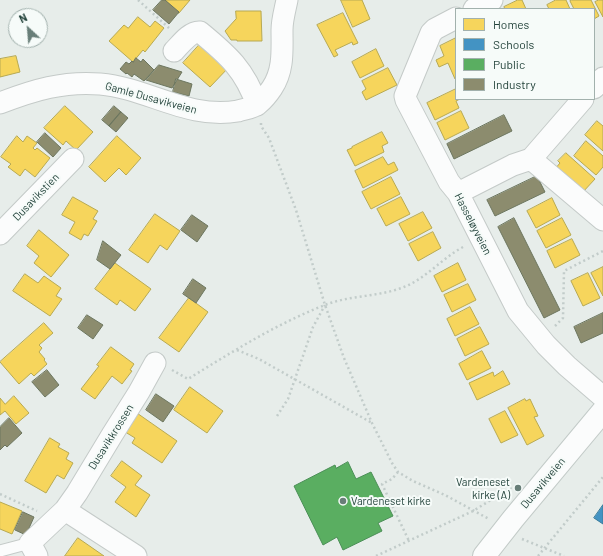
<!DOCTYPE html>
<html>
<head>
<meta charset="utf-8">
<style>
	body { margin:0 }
	#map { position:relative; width:603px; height:556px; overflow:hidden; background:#e7edea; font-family:Barlow,sans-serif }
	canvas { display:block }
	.legend { position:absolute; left:455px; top:8px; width:140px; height:92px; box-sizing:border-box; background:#f6fbf9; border:1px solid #a2b1ad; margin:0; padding:5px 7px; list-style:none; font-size:12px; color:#23433b }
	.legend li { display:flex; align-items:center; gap:8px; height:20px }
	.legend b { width:20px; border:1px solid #a2b1ad }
	.north { position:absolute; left:8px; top:8px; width:40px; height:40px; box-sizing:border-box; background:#f6fbf9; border:1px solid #a2b1ad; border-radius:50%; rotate:334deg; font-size:11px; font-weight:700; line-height:16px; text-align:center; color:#23433b }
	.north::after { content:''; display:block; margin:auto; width:14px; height:18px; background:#687e78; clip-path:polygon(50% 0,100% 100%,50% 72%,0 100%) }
</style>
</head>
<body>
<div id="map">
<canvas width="603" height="556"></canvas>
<ul class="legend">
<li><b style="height:11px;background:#f6d55c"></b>Homes</li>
<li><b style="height:11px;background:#4393c3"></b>Schools</li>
<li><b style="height:11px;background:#5aae61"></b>Public</li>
<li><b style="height:11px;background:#8c8c6e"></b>Industry</li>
</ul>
<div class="north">N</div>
</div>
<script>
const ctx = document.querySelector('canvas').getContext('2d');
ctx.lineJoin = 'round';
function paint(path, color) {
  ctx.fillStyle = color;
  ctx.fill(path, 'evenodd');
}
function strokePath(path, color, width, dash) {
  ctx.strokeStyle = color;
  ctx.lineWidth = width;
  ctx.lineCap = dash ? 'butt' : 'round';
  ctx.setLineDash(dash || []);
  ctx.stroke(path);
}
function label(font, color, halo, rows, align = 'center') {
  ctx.font = font + ' Barlow,sans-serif';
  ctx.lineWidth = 4;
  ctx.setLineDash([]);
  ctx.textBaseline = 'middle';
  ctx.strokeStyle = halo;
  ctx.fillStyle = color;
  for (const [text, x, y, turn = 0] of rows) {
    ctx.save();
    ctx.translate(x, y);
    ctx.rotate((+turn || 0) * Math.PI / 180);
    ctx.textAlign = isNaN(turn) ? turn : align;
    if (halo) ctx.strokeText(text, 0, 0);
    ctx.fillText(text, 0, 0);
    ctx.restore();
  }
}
const homes = new Path2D(`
	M165 0H190L179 13Z
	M341 0H362L370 19 353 27Z
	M518 0H522L526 9H505L504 7Z
	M556 0H566L570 9H549L547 5Z
	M572 0H591L599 16 594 19V9H574L570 1Z
	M599 0H603V17L595 2Z
	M236 11H261L262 41H237V40H231L225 31 236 19Z
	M343 13 358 43 353 45 352 42 335 50 338 55 334 57 317 25Z
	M138 17 150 27 155 21 164 28 145 52 143 50 133 62 109 41 124 25 128 28Z
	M456 38V78L455 79 448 63 439 67 436 60 444 56 440 46Z
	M201 43 230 66 210 87 183 63Z
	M376 49 384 66 360 78 352 62Z
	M16 56 20 72 0 77V59Z
	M388 68 397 85 366 100 362 92 366 89 362 81Z
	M456 89V99H460L456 101 459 108 435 120 427 103Z
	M65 106 93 132 76 150 66 141 63 145 44 128Z
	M461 111 469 128 445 140 437 123Z
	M597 121 603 126V151L585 135Z
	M382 132 388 143 382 146 384 152 355 166 347 150 352 148V147Z
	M17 136 23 142 27 136 37 143 33 148 35 150 37 148 50 158 35 177 25 169 20 176 8 167 11 164 1 157Z
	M117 136 141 158 126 175 119 168 105 182 89 167Z
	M586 141 603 156V167L596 175 574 156Z
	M566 153 595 179 582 193 555 169 560 163 558 161Z
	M383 157 388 165 394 162 398 170 363 188 355 171Z
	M391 177 400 194 371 209 362 192Z
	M73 197 98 211 93 219 97 221 88 236 84 234 81 240 69 233 75 222 62 215Z
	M401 197 410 214 386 226 377 209Z
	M552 198 560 215 536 228 527 211Z
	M423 212 432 228 408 241 399 224Z
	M155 214 180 231 167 250 160 245 148 263 129 250Z
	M562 218 571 235 546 248 537 231Z
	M39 230 69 255 51 277 34 263 39 256 27 246Z
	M433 232 441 248 418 261 409 244Z
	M572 239 580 255 555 268 547 251Z
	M115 263 151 289 135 311 120 300 117 305 95 289Z
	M458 263 466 280 442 292 434 276Z
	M603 267V296L591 273Z
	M588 273 600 298 583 306 571 281Z
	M25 274 38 283 44 276 61 288 56 296 62 299 50 316 13 291Z
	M468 284 476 300 452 312 444 295Z
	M189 298 208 312 179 352 159 338Z
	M470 307 479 324 455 336 447 319Z
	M44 323 53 333 39 345 42 348 39 352 45 359 44 360 47 364 34 376 31 373 19 384 0 362Z
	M480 327 489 344 465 356 457 339Z
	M111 347 134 364 130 370 132 371 122 384 112 376 95 399 81 389 99 366 97 365Z
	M482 351 491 368 467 380 459 364Z
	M503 371 510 384 477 400 469 383 493 372 494 376Z
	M190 387 223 411 207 433 174 410Z
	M14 396 29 413 16 424 5 411 0 415V398L5 404Z
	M525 399 526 401 530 399 538 416 534 417 544 436 527 445 508 408Z
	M134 411 177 441 162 463 132 443 135 438 122 430Z
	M505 411 518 435 501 443 489 419Z
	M50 438 60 444 58 447 69 453 66 459 73 463 64 479 57 475 46 493 25 481Z
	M122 461 142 476 135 485 150 495 136 517 115 502 126 487 111 476Z
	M0 502 22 511 12 534 0 529Z
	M78 538 104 556H65Z`);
const schools = new Path2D(`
	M603 505V524L594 518Z`);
const public = new Path2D(`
	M348 462 356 479 371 472 393 516 378 523 382 531 343 550 337 537 323 545 294 486 335 465 336 468Z`);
const industry = new Path2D(`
	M162 0H165L179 12 169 24 153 10Z
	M136 58 141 62 143 59 154 70 144 81 134 74 132 77 127 73 126 74 120 69 126 62 129 64 132 61 133 62Z
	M159 65 182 72 172 88 146 80Z
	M176 79 192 84 189 96 173 92Z
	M114 106 121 112 109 126 102 120Z
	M121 112 128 118 116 132 109 126Z
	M504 115 512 131 454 159 447 144Z
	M45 133 61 148 53 157 37 142Z
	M537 176 545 192 495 216 487 200Z
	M192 215 208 226 197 242 181 230Z
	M514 218 560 310 544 318 498 227Z
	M103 241 121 255 110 269 97 260Z
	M193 279 206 288 196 303 183 294Z
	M603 313V333L581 343 574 327Z
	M87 315 103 325 93 339 78 328Z
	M47 370 59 385 45 397 32 382Z
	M156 394 174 406 163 422 146 410Z
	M9 418 22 433 7 447 5 445 0 450V427Z
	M23 512 34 517 26 535 15 530Z`);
const path = new Path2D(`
	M138 0 169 28
	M261 123V126L269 138 296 210 325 305 344 358 372 423 392 463 398 472 413 481 445 495 489 519
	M555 326 563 318 564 271 603 251
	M237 350 259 359 372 423
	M172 370 188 379C232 352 276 324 325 305 350 295 379 297 404 287 427 278 443 257 465 246
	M277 416 288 399 313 327 325 305
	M398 472 392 479 382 484 409 541
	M0 494 37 511
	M522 539 564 556
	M376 556 473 511 512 487
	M538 556 603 477`);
const lane = new Path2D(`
	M0 551 30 543`);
const street = new Path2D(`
	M474 9 492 0
	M456 18 435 29 431 33 405 96 406 100 449 182 458 193 518 311 546 345 567 366 603 397
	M174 51C180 45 190 31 200 32 228 55 245 70 257 105
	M594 88 603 78
	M0 103C34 90 63 81 100 84 148 88 188 120 238 111 244 109 253 108 258 104 263 100 268 94 272 88 284 70 282 50 282 30 282 20 285 10 287 0
	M531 159 583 99
	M458 193 513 165 531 159 603 220
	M0 234 73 159
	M65 510 136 556
	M37 556 30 543 65 510 77 493 112 435 139 392 155 363`);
const secondary = new Path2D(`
	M484 556 513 519 603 411`);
const markers = [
	[518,488,4,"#687e78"],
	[343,501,4,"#687e78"]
];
const streetNames = [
	["Gamle Dusavikveien",151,98,15],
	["Dusavikstien",36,197,-46],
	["Hasseløyveien",473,224,63],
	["Dusavikkrossen",111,437,-58],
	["Dusavikveien",543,483,-50]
];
const poiNames = [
	["Vardeneset",510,482],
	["kirke (A)",510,495],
	["Vardeneset kirke",351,501,"left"]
];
paint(homes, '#f6d55c');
strokePath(homes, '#b7a952', 1);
paint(schools, '#4393c3');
strokePath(schools, '#397b9a', 1);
paint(public, '#5aae61');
strokePath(public, '#4a8e56', 1);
paint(industry, '#8c8c6e');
strokePath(industry, '#6c765f', 1);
strokePath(lane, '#c4cac8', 13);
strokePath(street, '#c4cac8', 23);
strokePath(secondary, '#c3cbc8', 24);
strokePath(path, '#c2ccca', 2.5, [2, 3]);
strokePath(lane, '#fbfcfc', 11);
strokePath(street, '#fbfcfc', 21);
strokePath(secondary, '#fbfcfc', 22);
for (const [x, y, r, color] of markers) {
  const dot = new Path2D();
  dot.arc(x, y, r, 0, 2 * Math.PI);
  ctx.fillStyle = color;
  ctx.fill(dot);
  strokePath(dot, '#f6fbf9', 1.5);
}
label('11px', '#23433b', '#f6fbf9', streetNames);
label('11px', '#23433b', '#f6fbf9', poiNames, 'right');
</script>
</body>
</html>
